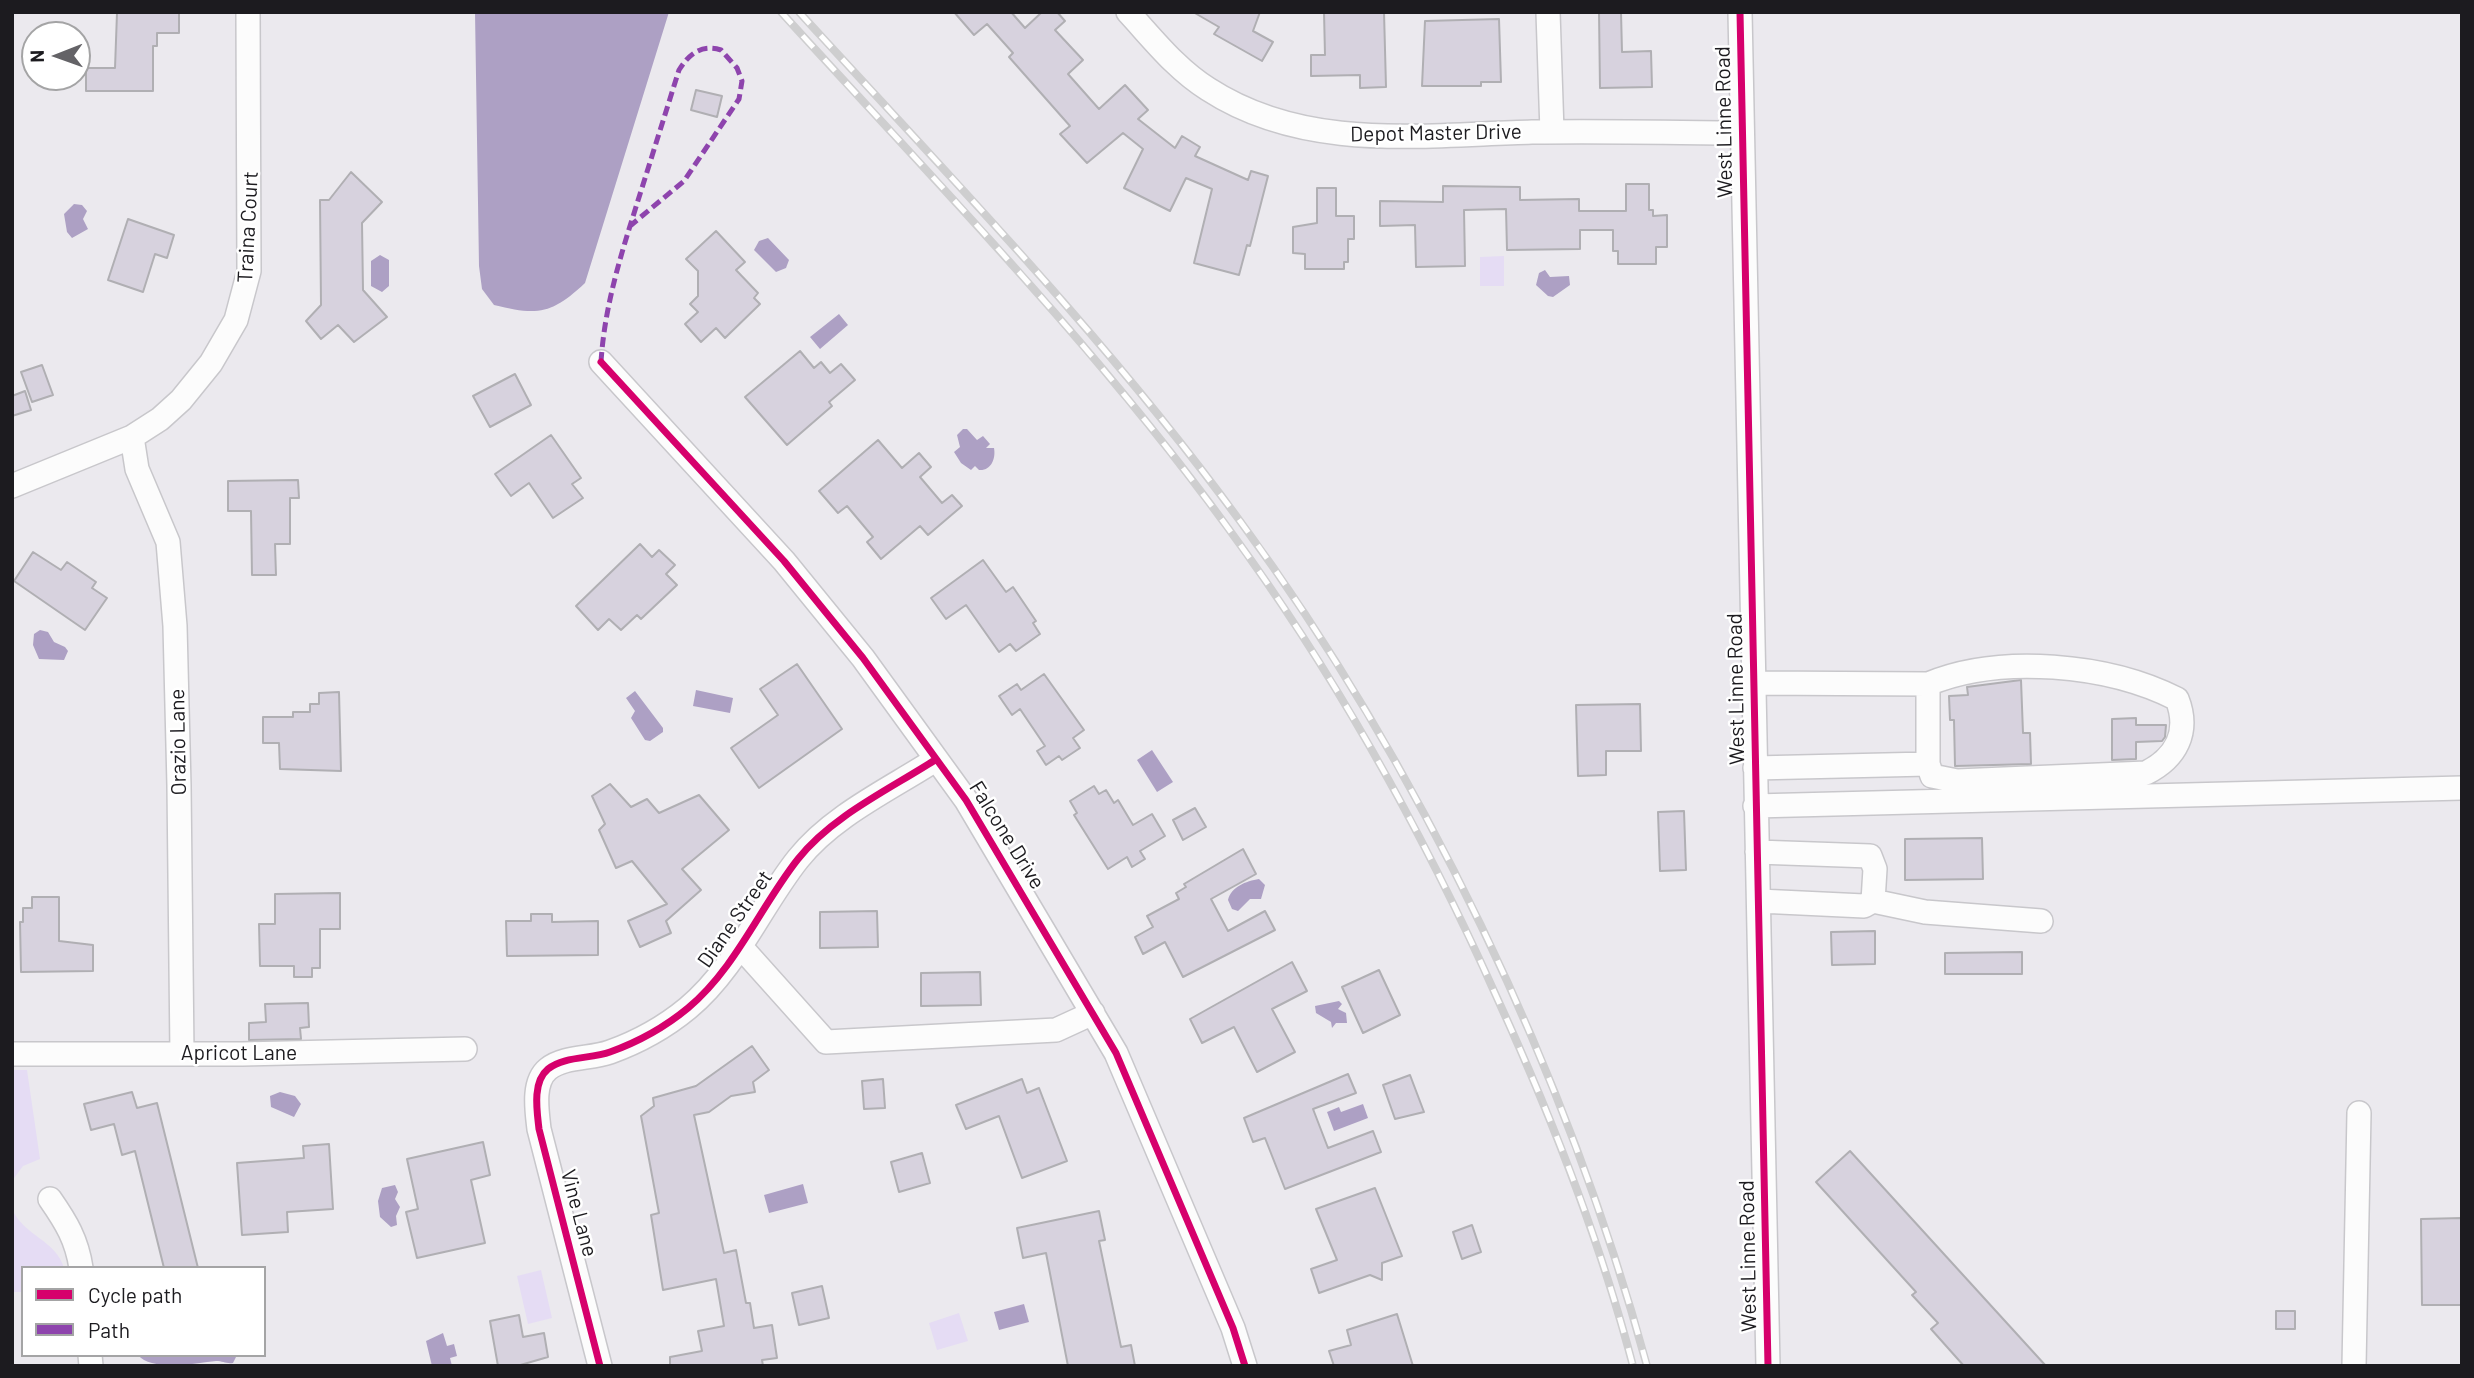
<!DOCTYPE html>
<html>
<head>
<meta charset="utf-8">
<style>
	body { margin:0 }
	#map { position:relative; width:2474px; height:1378px; overflow:hidden; background:#ebe9ee; font-family:Barlow,sans-serif }
	canvas { display:block }
	.frame { position:absolute; inset:0; border:14px solid #1c1b1f; pointer-events:none }
	.legend { position:absolute; left:21px; top:1266px; width:245px; height:91px; box-sizing:border-box; background:#fff; border:2px solid #a4a4a5; margin:0; padding:9px 12px; list-style:none; font-size:21px; color:#1c1b1f }
	.legend li { display:flex; align-items:center; gap:14px; height:35px }
	.legend b { width:35px; border:2px solid #a4a4a5 }
	.north { position:absolute; left:21px; top:21px; width:70px; height:70px; box-sizing:border-box; background:#fff; border:2px solid #a4a4a5; border-radius:50%; rotate:269deg; font-size:19px; font-weight:700; line-height:28px; text-align:center; color:#1c1b1f }
	.north::after { content:''; display:block; margin:auto; width:24px; height:32px; background:#646367; clip-path:polygon(50% 0,100% 100%,50% 72%,0 100%) }
</style>
</head>
<body>
<div id="map">
<canvas width="2474" height="1378"></canvas>
<div class="frame"></div>
<ul class="legend">
<li><b style="height:9px;background:#d6006c"></b>Cycle path</li>
<li><b style="height:9px;background:#8e44ad"></b>Path</li>
</ul>
<div class="north">N</div>
</div>
<script>
const ctx = document.querySelector('canvas').getContext('2d');
ctx.lineJoin = 'round';
function paint(path, color) {
  ctx.fillStyle = color;
  ctx.fill(path, 'evenodd');
}
function strokePath(path, color, width, dash) {
  ctx.strokeStyle = color;
  ctx.lineWidth = width;
  ctx.lineCap = dash ? 'butt' : 'round';
  ctx.setLineDash(dash || []);
  ctx.stroke(path);
}
function label(font, color, halo, rows, align = 'center') {
  ctx.font = font + ' Barlow,sans-serif';
  ctx.lineWidth = 5;
  ctx.setLineDash([]);
  ctx.textBaseline = 'middle';
  ctx.strokeStyle = halo;
  ctx.fillStyle = color;
  for (const [text, x, y, turn = 0] of rows) {
    ctx.save();
    ctx.translate(x, y);
    ctx.rotate((+turn || 0) * Math.PI / 180);
    ctx.textAlign = isNaN(turn) ? turn : align;
    if (halo) ctx.strokeText(text, 0, 0);
    ctx.fillText(text, 0, 0);
    ctx.restore();
  }
}
const green = new Path2D(`
	M1504 256V286H1480V257Z
	M12 1070H27L40 1159 23 1166 12 1181Z
	M12 1209C24 1236 56 1240 64 1268H23V1292H12Z
	M541 1270 552 1318 528 1324 517 1276Z
	M959 1313 968 1341 937 1350 929 1323Z`);
const water = new Path2D(`
	M475 12H669L585 283C552 314 538 316 494 305L482 289 479 266Z
	M74 204 82 205 87 211 83 219 88 229 72 238 67 232 64 214Z
	M768 238 789 260 786 268 776 272 754 250 759 241Z
	M380 255 389 260V286L382 292 371 286V261Z
	M1545 270 1550 277 1569 276 1570 285 1553 297 1548 296 1536 285 1539 273Z
	M839 314 848 325 820 349 810 337Z
	M963 429H967L977 440 983 436 990 444 986 448H994C996 459 991 471 979 470L975 466 971 470 961 463 954 452 960 447 957 435Z
	M40 630 48 632 54 642 65 647 68 651 64 660 39 659 33 645 34 634Z
	M696 690 733 698 730 713 693 706Z
	M635 691 663 728V732L650 741 645 740 631 718 635 711 626 698Z
	M1152 750 1173 782 1157 792 1137 760Z
	M1259 879 1265 885 1261 899H1250L1238 911 1232 909 1228 900C1231 887 1246 881 1259 879Z
	M1339 1001 1342 1004 1338 1009 1346 1013 1347 1023H1336L1332 1028 1331 1022 1316 1013 1315 1006Z
	M280 1092 295 1096 301 1104 294 1117 271 1107 270 1096Z
	M1363 1104 1368 1118 1334 1131 1327 1112 1339 1107 1341 1112Z
	M803 1184 808 1203 769 1213 764 1195Z
	M395 1185 398 1192 395 1199 400 1207 396 1216 397 1225 391 1227 380 1217 378 1201 382 1188Z
	M1024 1304 1029 1322 999 1330 994 1312Z
	M443 1333 447 1346 454 1344 457 1356 450 1358 452 1366H432L426 1341Z
	M138 1355H237L233 1363C226 1364 223 1361 216 1361 197 1363 152 1372 138 1355Z`);
const building = new Path2D(`
	M179 12V33H157V46H153V91H86V68H115L117 13Z
	M954 12H1011L1025 28 1042 12H1057L1065 21 1055 30 1083 60 1068 74 1099 109 1125 85 1148 110 1138 119 1175 148 1182 136 1200 147 1195 156 1248 180 1251 171 1268 176 1250 246 1247 245 1239 275 1194 263 1212 189 1186 178 1170 211 1124 188 1143 149 1123 133 1087 163 1060 134 1070 126 1009 57 1013 53 987 24 974 35Z
	M1193 12H1260L1253 31 1273 42 1262 61 1214 34 1219 27Z
	M1324 12H1384L1386 87 1360 88V75L1311 76V55H1325Z
	M1599 12H1621L1622 52 1651 51 1652 87 1600 88Z
	M1499 19 1501 82H1481V86H1422L1425 21Z
	M696 90 722 96 717 117 691 110Z
	M351 172 382 202 362 223 363 290 387 317 354 342 338 325 321 339 306 321 321 305 320 200H329Z
	M1626 184H1649V210H1653V216L1667 215V247H1656V264H1618V251H1613V230H1580V249L1507 250 1506 209 1464 210 1465 266 1416 267 1415 225 1380 226V201L1443 202V186L1520 187V200L1579 199V211H1626Z
	M1317 188H1336V216H1354V239H1348V262H1344V269H1305V254L1293 253V227L1317 223Z
	M128 219 174 235 167 258 155 254 143 292 108 280Z
	M716 231 745 262 736 270 758 293 754 298 760 304 725 338 716 328 701 342 685 324 698 312 690 304 698 296V271L686 259Z
	M800 351 814 368 821 362 830 373 841 364 855 380 829 402 832 406 787 445 745 397Z
	M42 365 53 395 32 402 21 372Z
	M515 374 531 405 490 427 473 396Z
	M25 391 31 410 12 416V396Z
	M551 435 581 478 572 484 583 498 553 518 529 483 511 496 495 474Z
	M878 440 902 468 919 453 931 467 920 477 942 503 952 495 962 506 928 535 920 526 881 559 867 542 873 537 847 506 838 513 819 491Z
	M298 480 299 498H290V544H275L276 575H252L251 511H228V481Z
	M640 544 652 557 659 550 675 565 666 574 677 585 641 619 637 615 621 630 609 619 598 630 576 606Z
	M33 552 61 570 67 562 96 582 92 588 107 598 85 630 14 581Z
	M983 560 1006 592 1013 587 1036 621 1033 623 1040 634 1016 651 1010 644 999 652 966 605 946 619 931 598Z
	M797 664 842 729 759 788 731 748 778 715 760 689Z
	M1044 674 1084 730 1073 738 1080 748 1062 760 1059 756 1046 765 1037 751 1045 746 1020 709 1012 715 999 696 1017 684 1021 690Z
	M2021 680 2023 733H2030L2031 764 1955 766 1954 720H1950L1949 696 1968 695 1967 687Z
	M339 692 341 771 280 769 279 743H263V717H293V712H310V704H319V693Z
	M1640 704 1641 751H1606V775L1578 776 1576 705Z
	M2136 718V725H2166L2165 737 2162 741 2136 742V759L2112 760V719Z
	M610 784 631 807 647 799 659 813 699 795 729 830 682 869 701 890 666 921 671 933 640 947 628 921 667 904 632 861 616 868 599 830 605 824 592 796Z
	M1094 786 1099 794 1106 790 1114 803 1118 800 1133 825 1152 814 1165 836 1140 851 1145 859 1132 867 1127 857 1108 869 1074 815 1077 813 1070 801Z
	M1195 808 1206 827 1183 840 1173 820Z
	M1684 811 1686 870 1660 871 1658 812Z
	M1982 838 1983 879 1905 880V839Z
	M1243 849 1256 874 1211 899 1228 931 1265 911 1275 930 1183 977 1165 942 1143 954 1135 937 1153 927 1147 916 1179 899 1176 893 1186 887 1184 884Z
	M340 893V929H320V968H312V977H294V966H260L259 924H275V894Z
	M32 897H59V941L93 945V971L21 972 20 922H23V908H32Z
	M877 911 878 947 820 948V912Z
	M531 914H552V922L598 921V955L507 956 506 921H531Z
	M1875 931V964L1832 965 1831 932Z
	M2022 952V974H1945V953Z
	M1292 962 1307 991 1272 1009 1295 1052 1257 1072 1234 1027 1202 1043 1190 1019Z
	M1379 970 1400 1015 1363 1033 1342 987Z
	M980 972 981 1005 921 1006V973Z
	M308 1003 309 1027 300 1028 301 1039 249 1040V1023L266 1022 265 1004Z
	M752 1046 769 1070 753 1082 755 1092 731 1096 709 1112 694 1115 724 1253 736 1250 746 1303H750L754 1328 772 1325 777 1358 762 1360 763 1366H670V1357L702 1351 698 1331 724 1326 716 1279 663 1290 651 1215 659 1213 641 1116 654 1106 653 1098 696 1086Z
	M1348 1074 1356 1093 1313 1109 1328 1148 1373 1131 1381 1152 1285 1189 1265 1138 1253 1142 1244 1118Z
	M1410 1075 1424 1112 1395 1119 1383 1085Z
	M883 1079 885 1108 864 1109 862 1081Z
	M1022 1079 1027 1093 1039 1088 1067 1161 1022 1178 999 1116 966 1129 956 1105Z
	M132 1092 137 1108 157 1103 198 1268H164L135 1151 122 1155 114 1124 91 1130 84 1104Z
	M483 1142 490 1175 471 1180 485 1243 417 1258 406 1212 418 1209 407 1159Z
	M329 1144 333 1209 287 1212 288 1232 242 1235 237 1163 304 1158 303 1146Z
	M1850 1151 2046 1366H1964L1931 1329 1938 1323 1912 1295 1916 1292 1816 1182Z
	M922 1153 930 1183 899 1192 891 1162Z
	M1375 1188 1402 1256 1382 1263V1280L1370 1275 1319 1293 1311 1269 1337 1260 1316 1209Z
	M1099 1211 1105 1240 1099 1241 1121 1347 1131 1345 1135 1366H1068L1046 1253 1023 1258 1017 1228Z
	M2462 1218V1305H2422L2421 1219Z
	M1472 1225 1481 1252 1462 1259 1453 1232Z
	M822 1286 829 1318 799 1325 792 1293Z
	M2276 1311H2295V1329H2276Z
	M1397 1314 1413 1366H1334L1329 1351 1351 1345 1347 1330Z
	M519 1315 523 1337 544 1333 548 1357 517 1366H498L490 1321Z`);
const minor = new Path2D(`
	M1128 12C1153 39 1176 69 1208 89 1305 152 1422 135 1532 132 1596 131 1659 132 1723 133L1742 127
	M1548 12 1552 132
	M1740 12 1768 1366
	M601 362 784 561 863 658 966 800 1116 1053 1233 1328 1245 1366
	M132 437 137 469 168 542 175 626 179 786 182 1054
	M12 486 132 437 160 419 181 400 211 363 236 320 249 271 248 12
	M1753 683 1928 684V764L1755 768
	M1928 684C2000 654 2108 664 2177 699 2190 732 2176 758 2146 773L1957 781 1932 776 1928 764
	M1755 806 2462 788
	M1757 852 1870 856 1875 869 1873 901 1864 906 1759 901
	M1873 901 1925 912 2041 921
	M740 946 826 1042 1056 1030 1093 1013
	M12 1054H242L465 1049
	M50 1199C66 1222 77 1240 81 1268
	M90 1355 91 1366
	M600 1366 539 1129C537 1111 532 1082 548 1069 564 1056 591 1059 610 1052 638 1042 665 1027 688 1008 736 968 760 907 798 859 832 816 890 789 935 760
	M2354 1366 2359 1113`);
const rail = new Path2D(`
	M781 12C934 180 1094 344 1228 528 1336 675 1424 834 1498 1000 1552 1118 1600 1240 1633 1366
	M799 12C950 177 1108 340 1240 521 1419 764 1568 1075 1647 1366`);
const quiet = new Path2D(`
	M601 362C604 315 616 271 630 226L679 70C689 54 701 44 721 50L737 68 742 81 739 99 684 181 630 226`);
const cycleway = new Path2D(`
	M1740 12 1768 1366
	M601 362 784 561 863 658 966 800 1116 1053 1233 1328 1245 1366
	M600 1366 539 1129C537 1111 532 1082 548 1069 564 1056 591 1059 610 1052 638 1042 665 1027 688 1008 736 968 760 907 798 859 832 816 890 789 935 760`);
const streetNames = [
	["West Linne Road",1724,122,-91],
	["Depot Master Drive",1436,133,-1],
	["Traina Court",248,227,-87],
	["West Linne Road",1736,689,-91],
	["Orazio Lane",178,742,-91],
	["Falcone Drive",1007,835,58],
	["Diane Street",735,919,-55],
	["Apricot Lane",239,1053],
	["Vine Lane",579,1213,75],
	["West Linne Road",1748,1256,-91]
];
paint(green, '#e5dcf4');
paint(water, '#ada0c4');
paint(building, '#d7d2de');
strokePath(building, '#b0afb3', 2);
strokePath(minor, '#c8c7cb', 26);
strokePath(minor, '#fcfcfc', 23);
strokePath(rail, '#cececf', 8);
strokePath(rail, '#fff', 5, [16]);
strokePath(quiet, '#8e44ad', 5, [10, 5]);
strokePath(cycleway, '#d6006c', 7);
label('21px', '#1c1b1f', '#fff', streetNames);
</script>
</body>
</html>
